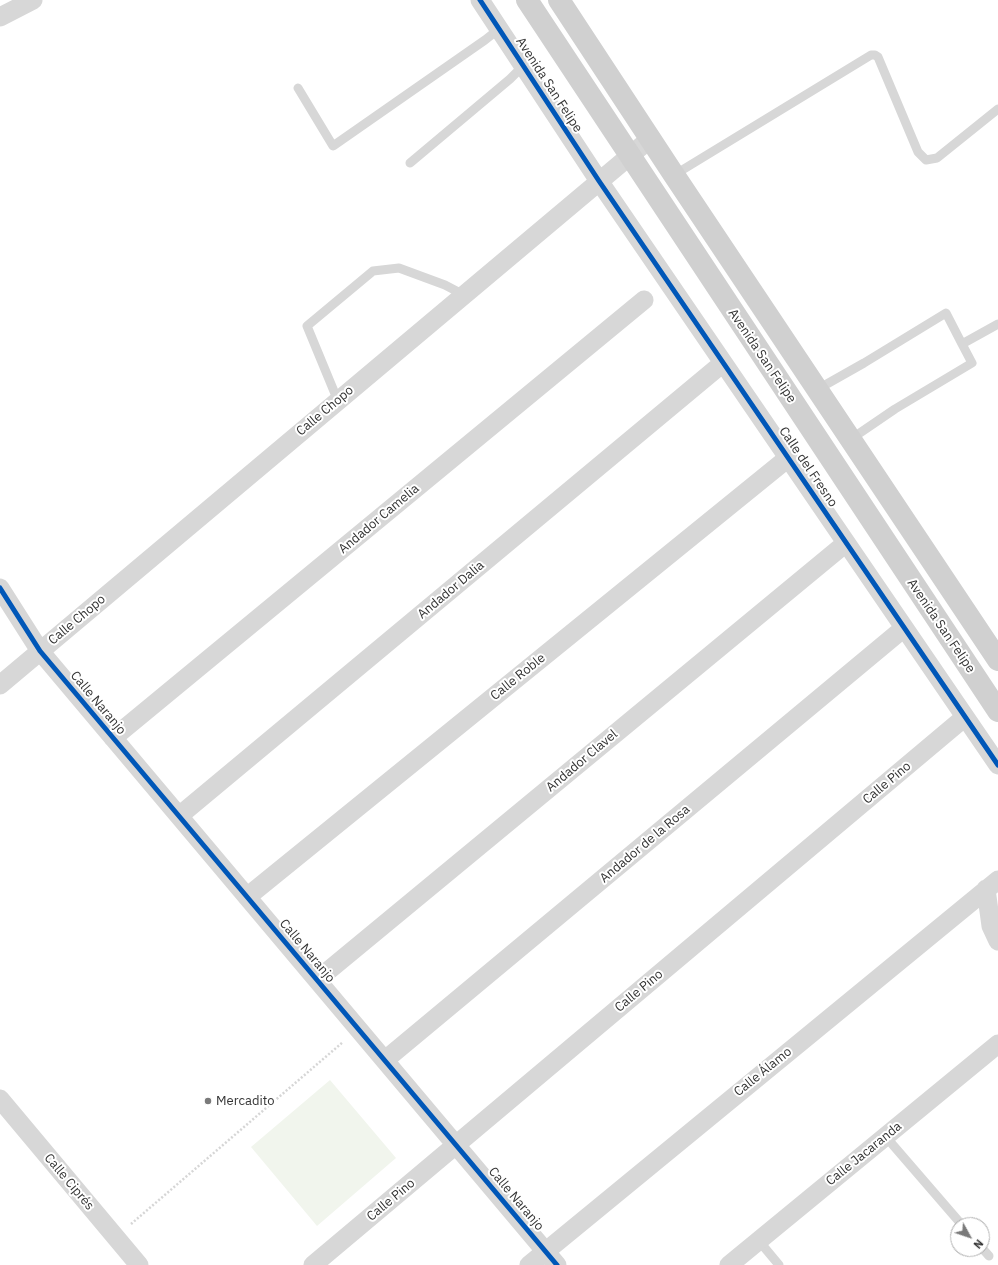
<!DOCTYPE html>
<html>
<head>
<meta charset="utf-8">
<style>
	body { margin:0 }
	#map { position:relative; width:998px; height:1265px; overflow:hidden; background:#fff; font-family:"IBM Plex Sans",sans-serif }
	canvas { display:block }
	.north { position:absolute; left:950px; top:1217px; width:40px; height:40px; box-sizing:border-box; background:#fff; border:1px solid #adadad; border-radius:50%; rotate:130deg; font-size:11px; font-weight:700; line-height:16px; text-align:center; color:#333 }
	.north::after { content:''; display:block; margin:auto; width:14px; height:18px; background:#7a7a7a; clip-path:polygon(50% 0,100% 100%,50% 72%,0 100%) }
</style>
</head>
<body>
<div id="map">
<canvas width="998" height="1265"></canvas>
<div class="north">N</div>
</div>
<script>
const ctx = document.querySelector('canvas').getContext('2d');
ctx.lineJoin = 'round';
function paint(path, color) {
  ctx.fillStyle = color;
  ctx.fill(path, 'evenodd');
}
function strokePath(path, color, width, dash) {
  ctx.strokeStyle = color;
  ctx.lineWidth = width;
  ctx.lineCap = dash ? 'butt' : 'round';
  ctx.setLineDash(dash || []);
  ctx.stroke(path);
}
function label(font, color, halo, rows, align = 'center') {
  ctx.font = font + ' "IBM Plex Sans",sans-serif';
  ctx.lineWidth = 4;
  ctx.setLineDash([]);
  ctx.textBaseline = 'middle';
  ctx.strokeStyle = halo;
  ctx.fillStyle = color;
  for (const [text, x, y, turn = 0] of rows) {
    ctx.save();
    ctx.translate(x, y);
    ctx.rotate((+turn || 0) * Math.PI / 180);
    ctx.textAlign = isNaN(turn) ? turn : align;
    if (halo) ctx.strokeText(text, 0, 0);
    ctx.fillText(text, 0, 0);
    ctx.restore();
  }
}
const green = new Path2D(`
	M330 1080 396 1158 317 1226 251 1147Z`);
const path = new Path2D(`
	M131 1224 343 1042`);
const lane = new Path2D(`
	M298 88 333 146 485 40 499 29
	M410 163 510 79 523 66
	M674 175 871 55H875L878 57 918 152 926 160 937 158 998 109
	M818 389 864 363 946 313 962 344 998 324
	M338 401 307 326 373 271 399 268 445 285 464 295
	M851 439 895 409 972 363 962 344
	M886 1137 962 1225
	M759 1241 779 1265
	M982 1248 989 1256`);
const street = new Path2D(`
	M480 0 599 181 998 765
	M0 17 33 0
	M0 588 40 651 557 1265
	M0 685 651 138
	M113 738 644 300
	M179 816 723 363
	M986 889 991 926 998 941
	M247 897 788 458
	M317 980 846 543
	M385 1060 904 628
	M0 1099 139 1265
	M313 1265 965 717
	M529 1265 998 880
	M729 1265 998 1044`);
const secondary = new Path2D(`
	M527 0 998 711
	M559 0 674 175 998 660`);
const cycleway = new Path2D(`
	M480 0 599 181 998 765
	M0 588 40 651 557 1265`);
const markers = [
	[208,1101,4,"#7a7a7a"]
];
const streetNames = [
	["Avenida San Felipe",549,85,57],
	["Avenida San Felipe",762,356,56],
	["Calle Chopo",325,411,-40],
	["Calle del Fresno",808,467,56],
	["Andador Camelia",379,519,-40],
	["Andador Dalia",451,590,-40],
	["Calle Chopo",77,620,-40],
	["Avenida San Felipe",941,626,56],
	["Calle Roble",518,677,-39],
	["Calle Naranjo",98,703,50],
	["Andador Clavel",582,761,-40],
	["Calle Pino",887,783,-40],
	["Andador de la Rosa",645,844,-40],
	["Calle Naranjo",307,951,50],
	["Calle Pino",639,991,-40],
	["Calle Álamo",763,1072,-39],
	["Calle Jacaranda",864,1154,-39],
	["Calle Ciprés",69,1182,50],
	["Calle Naranjo",516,1199,50],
	["Calle Pino",391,1200,-40]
];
const poiNames = [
	["Mercadito",216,1101]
];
paint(green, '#f1f5ed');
strokePath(path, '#d6d6d6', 2.5, [2, 2]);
strokePath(lane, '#d7d7d7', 9);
strokePath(street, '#d7d7d7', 19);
strokePath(secondary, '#d0d0d0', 22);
strokePath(cycleway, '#0057b8', 5);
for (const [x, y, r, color] of markers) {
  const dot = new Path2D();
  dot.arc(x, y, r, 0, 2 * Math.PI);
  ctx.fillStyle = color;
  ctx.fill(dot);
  strokePath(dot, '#fff', 1.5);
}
label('13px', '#333', '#fff', streetNames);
label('13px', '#333', '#fff', poiNames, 'left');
</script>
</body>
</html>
